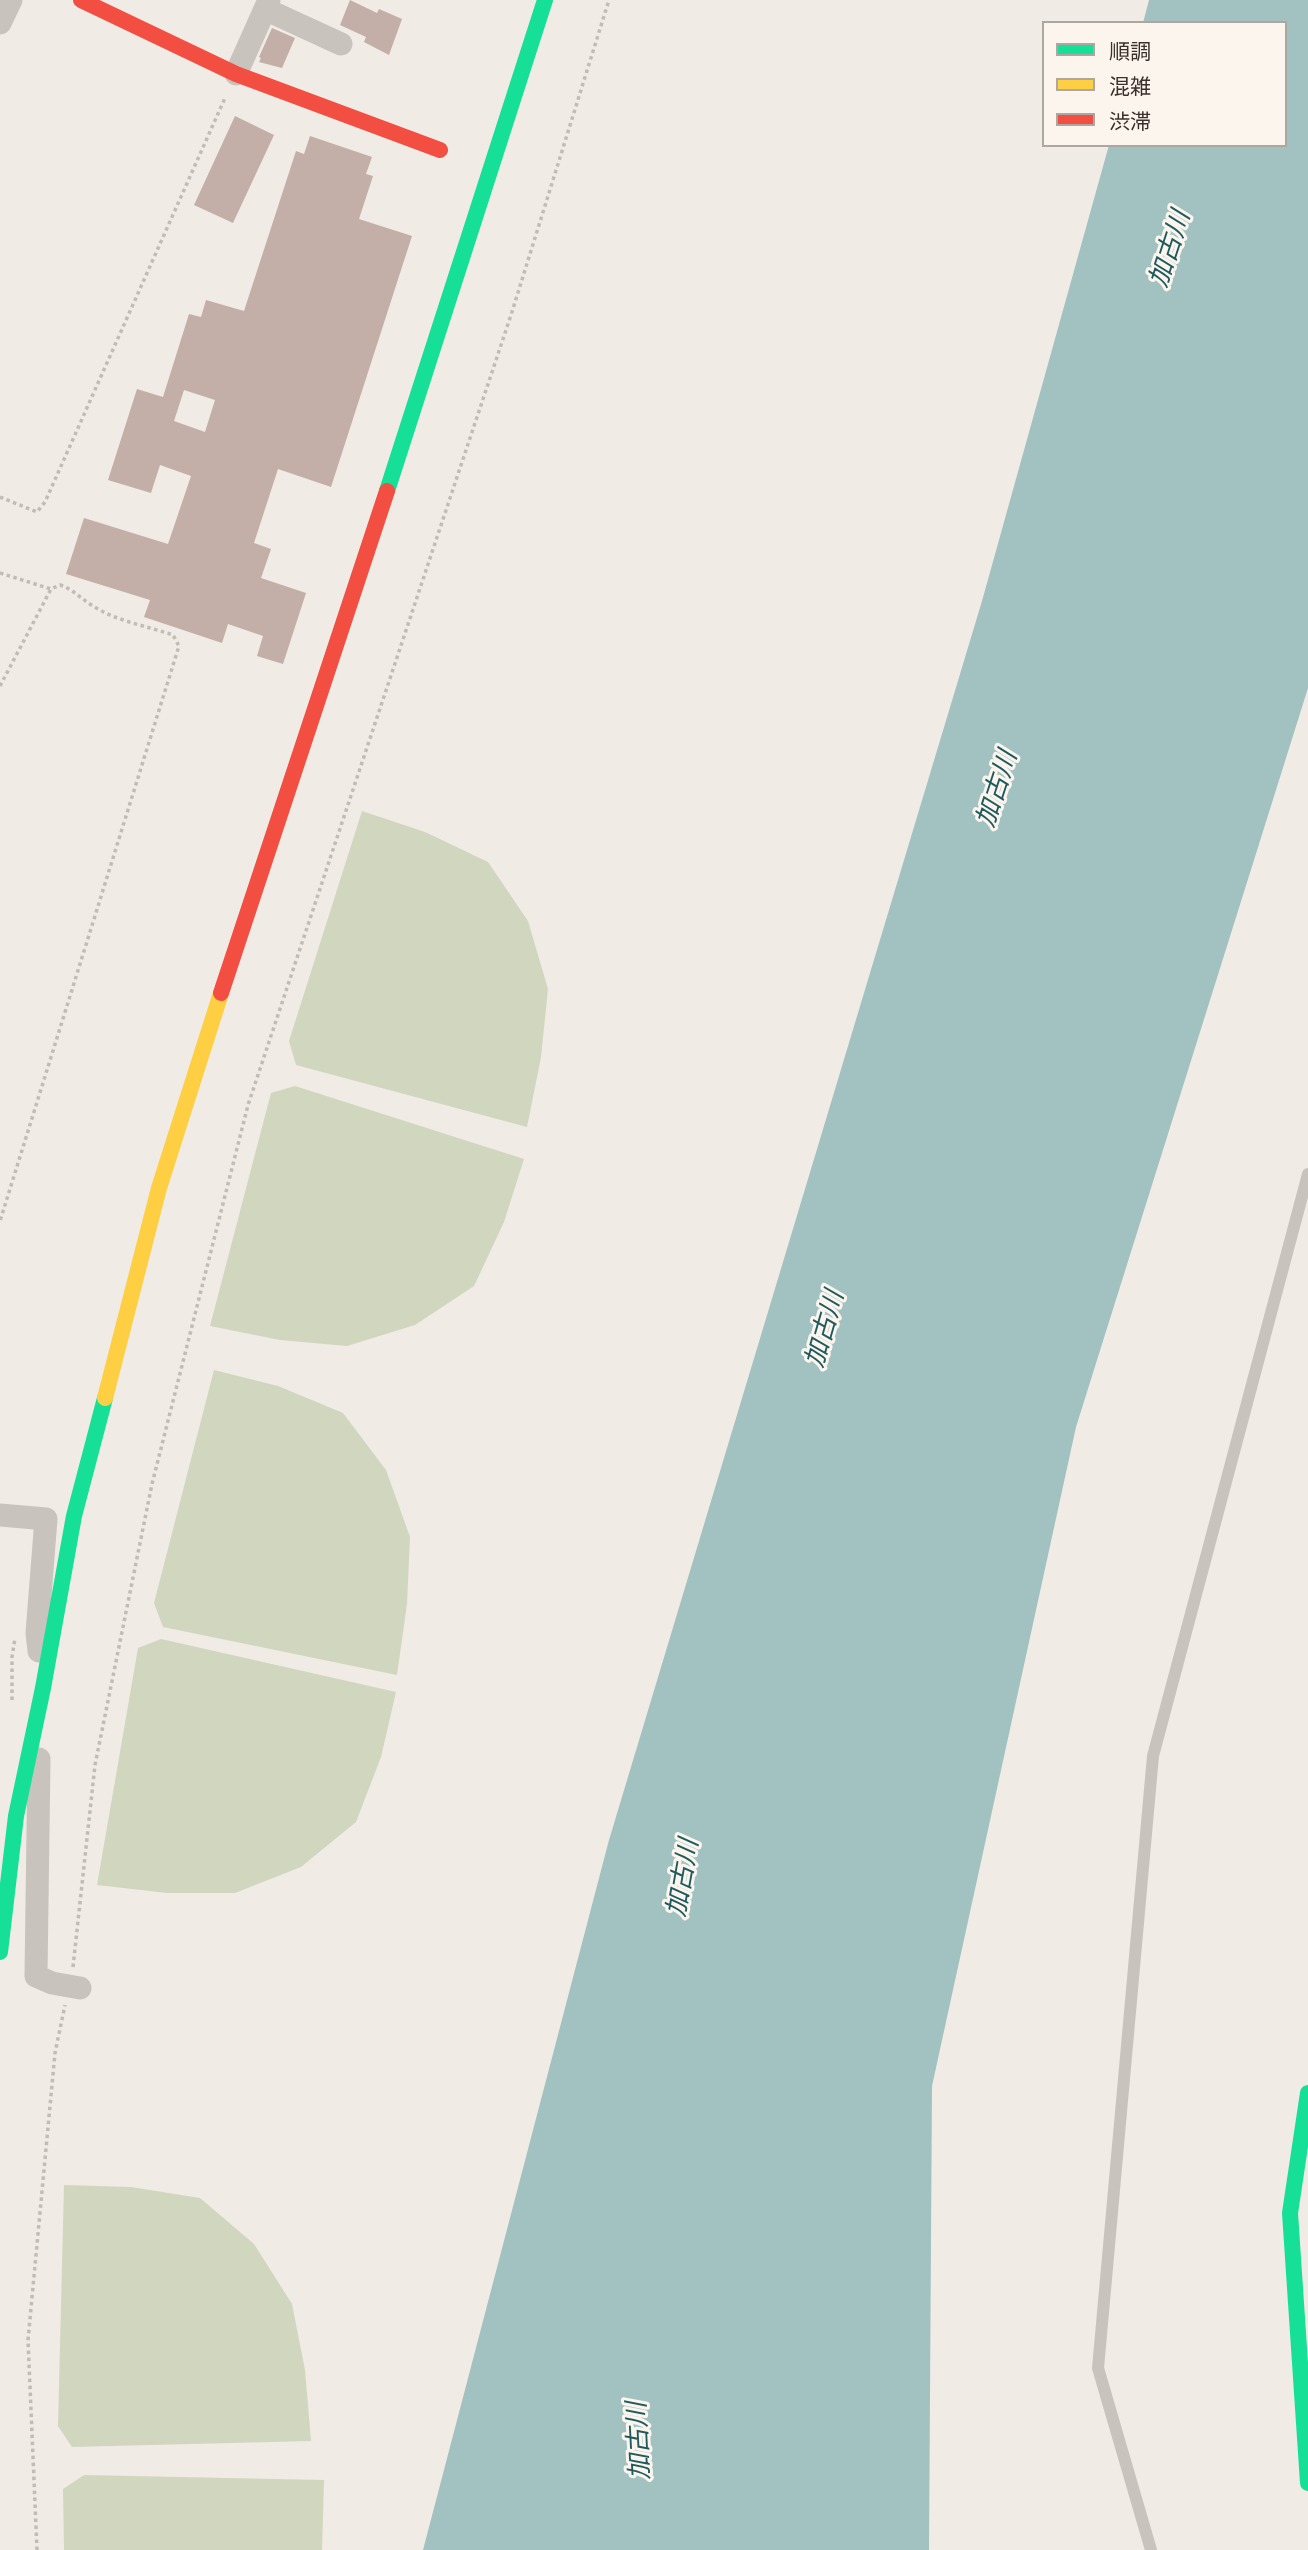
<!DOCTYPE html>
<html>
<head>
<meta charset="utf-8">
<style>
	body { margin:0 }
	#map { position:relative; width:1308px; height:2550px; overflow:hidden; background:#f0ebe5; font-family:Inter,"Noto Sans JP",sans-serif }
	canvas { display:block }
	.legend { position:absolute; left:1042px; top:21px; width:245px; height:126px; box-sizing:border-box; background:#fbf5ee; border:2px solid #aea6a0; margin:0; padding:9px 12px; list-style:none; font-size:21px; color:#3b302b }
	.legend li { display:flex; align-items:center; gap:14px; height:35px }
	.legend b { width:35px; border:2px solid #aea6a0 }
</style>
</head>
<body>
<div id="map">
<canvas width="1308" height="2550"></canvas>
<ul class="legend">
<li><b style="height:9px;background:#16e098"></b>順調</li>
<li><b style="height:9px;background:#ffcf43"></b>混雑</li>
<li><b style="height:9px;background:#f24e42"></b>渋滞</li>
</ul>
</div>
<script>
const ctx = document.querySelector('canvas').getContext('2d');
ctx.lineJoin = 'round';
function paint(path, color) {
  ctx.fillStyle = color;
  ctx.fill(path, 'evenodd');
}
function strokePath(path, color, width, dash) {
  ctx.strokeStyle = color;
  ctx.lineWidth = width;
  ctx.lineCap = dash ? 'butt' : 'round';
  ctx.setLineDash(dash || []);
  ctx.stroke(path);
}
function label(font, color, halo, rows, align = 'center') {
  ctx.font = font + ' Inter,"Noto Sans JP",sans-serif';
  ctx.lineWidth = 6;
  ctx.setLineDash([]);
  ctx.textBaseline = 'middle';
  ctx.strokeStyle = halo;
  ctx.fillStyle = color;
  for (const [text, x, y, turn = 0] of rows) {
    ctx.save();
    ctx.translate(x, y);
    ctx.rotate((+turn || 0) * Math.PI / 180);
    ctx.textAlign = isNaN(turn) ? turn : align;
    if (halo) ctx.strokeText(text, 0, 0);
    ctx.fillText(text, 0, 0);
    ctx.restore();
  }
}
const green = new Path2D(`
	M362 811 425 832 488 862 528 921 548 989 541 1057 527 1127 296 1065 289 1041Z
	M295 1086 524 1159 504 1222 474 1286 415 1325 347 1346 280 1340 210 1326 271 1093Z
	M214 1370 278 1386 343 1413 386 1470 410 1537 407 1604 397 1675 163 1627 154 1603Z
	M161 1639 396 1692 381 1757 356 1822 301 1867 235 1893H167L97 1885 138 1648Z
	M64 2185 131 2187 200 2198 254 2244 292 2304 305 2370 311 2441 72 2447 58 2426Z
	M84 2475 324 2480 322 2550H64L63 2489Z`);
const water = new Path2D(`
	M1149 0H1308V688L1076 1427 932 2086 929 2550H423L609 1840 982 601 1109 145H1285V23H1143Z`);
const building = new Path2D(`
	M350 0 377 13 379 9 402 19 389 55 364 42 366 37 340 25Z
	M272 28 295 38 282 68 259 62 261 58 259 57Z
	M235 116 274 135 233 223 194 205Z
	M310 136 372 157 366 174 373 176 359 219 412 236 331 487 278 469 254 543 271 549 261 578 306 593 283 664 257 656 263 636 228 624 222 643 144 617 150 600 66 574 84 518 168 544 191 476 160 465 151 493 108 480 137 389 163 397 189 314 201 317 206 300 244 311 296 151 304 154ZM184 390 215 400 205 432 174 421Z`);
const path = new Path2D(`
	M0 497 37 512 45 502 225 98
	M0 573 51 589 60 585C73 589 81 599 93 606 116 621 147 626 173 635L179 646 0 1221
	M0 686 51 589
	M12 1700V1657L15 1638
	M73 1967 95 1765 152 1484 248 1105 511 315 609 0
	M37 2550 28 2340 55 2053 65 2005`);
const lane = new Path2D(`
	M1151 2550 1098 2368 1153 1756 1308 1174`);
const street = new Path2D(`
	M265 9 341 44
	M0 23 11 0
	M236 74 269 0
	M0 1515 46 1519 37 1633 39 1651
	M39 1759 36 1976 52 1983 80 1988`);
const fast = new Path2D(`
	M387 491 545 0
	M0 1952 16 1816 43 1688 74 1516 105 1398
	M1308 2093 1290 2213 1308 2483`);
const slow = new Path2D(`
	M105 1398 159 1188 221 993`);
const jam = new Path2D(`
	M81 0 236 74 440 150
	M221 993 387 491`);
const waterNames = [
	["加古川",1170,249,-72],
	["加古川",997,789,-72],
	["加古川",825,1329,-74],
	["加古川",683,1878,-80],
	["加古川",639,2441,-93]
];
paint(green, '#d1d6bf');
paint(water, '#a1c2c1');
paint(building, '#c3afa7');
strokePath(path, '#c2bbb6', 3.5, [3.5, 3.5]);
strokePath(lane, '#c9c3be', 12);
strokePath(street, '#c9c3be', 23);
strokePath(fast, '#16e098', 16);
strokePath(slow, '#ffcf43', 16);
strokePath(jam, '#f24e42', 16);
label('italic 26px', '#1f5a5e', '#fbf5ee', waterNames);
</script>
</body>
</html>
